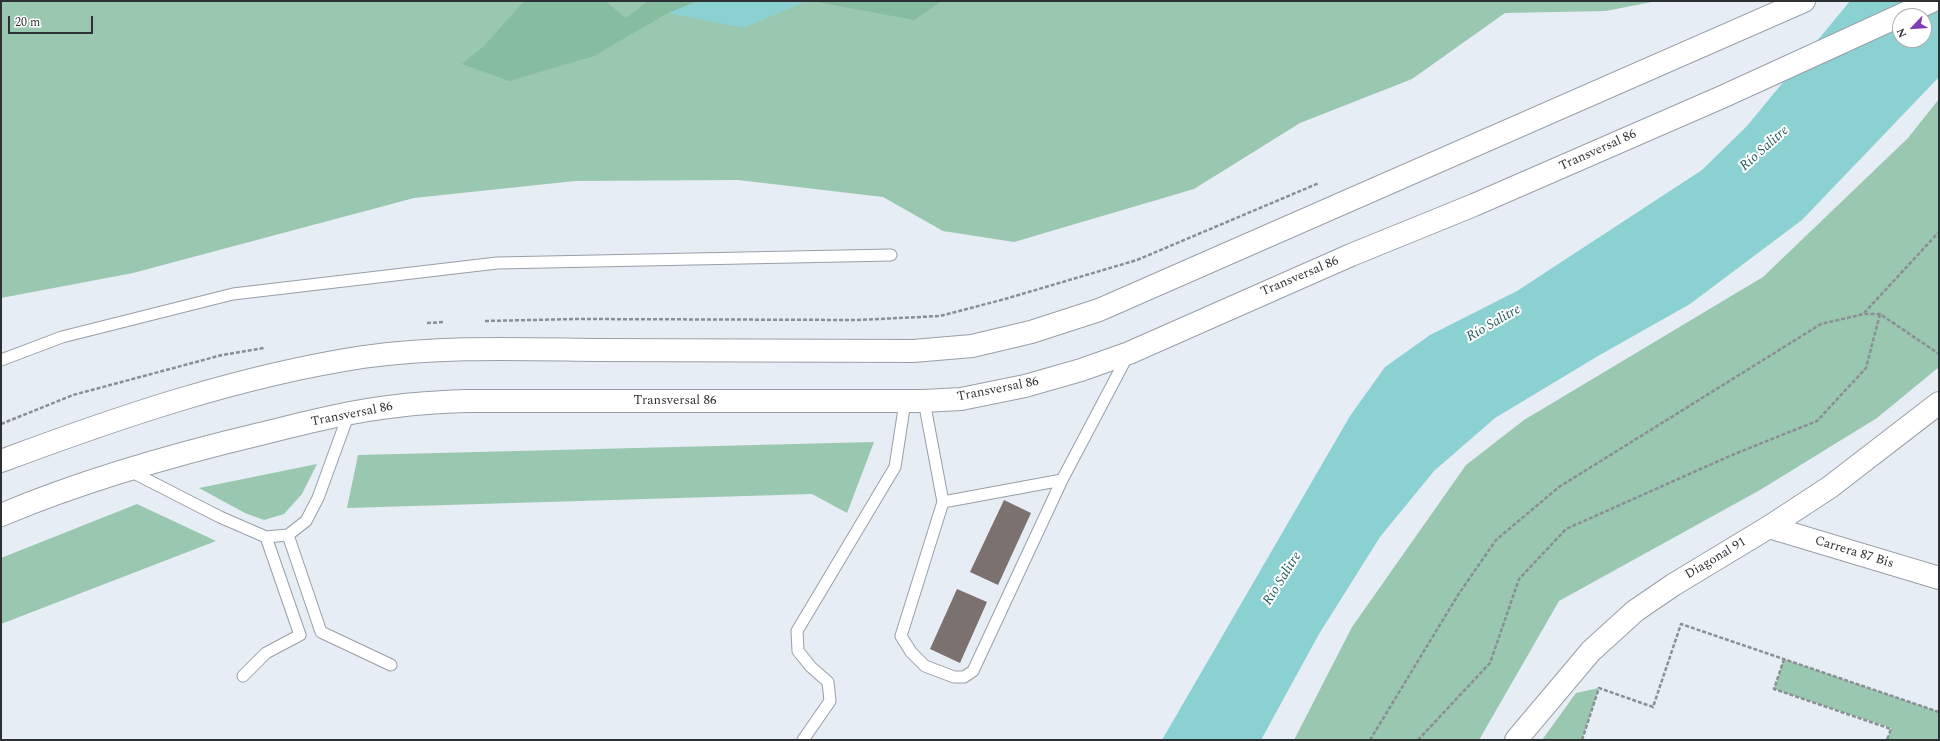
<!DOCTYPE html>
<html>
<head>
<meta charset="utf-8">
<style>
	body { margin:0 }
	#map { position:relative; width:1940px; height:741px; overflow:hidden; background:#e6edf5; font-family:Spectral,serif }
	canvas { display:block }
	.frame { position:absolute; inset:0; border:2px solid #2e3134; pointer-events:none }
	.north { position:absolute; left:1892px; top:8px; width:40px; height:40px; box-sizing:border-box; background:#fff; border:1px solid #abadae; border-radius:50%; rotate:245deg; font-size:11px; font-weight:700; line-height:16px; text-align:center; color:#2e3134 }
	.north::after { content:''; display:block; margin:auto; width:14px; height:18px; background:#7f3eb2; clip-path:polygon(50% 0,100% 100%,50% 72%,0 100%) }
	.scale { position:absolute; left:8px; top:16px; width:85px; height:18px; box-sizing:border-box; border:2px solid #2e3134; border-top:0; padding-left:5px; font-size:12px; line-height:14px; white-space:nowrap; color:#2e3134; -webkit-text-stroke:3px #fff; paint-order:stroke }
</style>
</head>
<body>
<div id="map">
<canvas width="1940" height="741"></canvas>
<div class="frame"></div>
<div class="north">N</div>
<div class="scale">20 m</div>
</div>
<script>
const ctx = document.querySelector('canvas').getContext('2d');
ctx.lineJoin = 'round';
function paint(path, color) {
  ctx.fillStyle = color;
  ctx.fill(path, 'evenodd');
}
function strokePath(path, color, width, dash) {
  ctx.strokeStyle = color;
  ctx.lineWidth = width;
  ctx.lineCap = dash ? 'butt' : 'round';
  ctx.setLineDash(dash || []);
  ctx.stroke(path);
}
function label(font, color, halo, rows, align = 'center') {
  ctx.font = font + ' Spectral,serif';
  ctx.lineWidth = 4;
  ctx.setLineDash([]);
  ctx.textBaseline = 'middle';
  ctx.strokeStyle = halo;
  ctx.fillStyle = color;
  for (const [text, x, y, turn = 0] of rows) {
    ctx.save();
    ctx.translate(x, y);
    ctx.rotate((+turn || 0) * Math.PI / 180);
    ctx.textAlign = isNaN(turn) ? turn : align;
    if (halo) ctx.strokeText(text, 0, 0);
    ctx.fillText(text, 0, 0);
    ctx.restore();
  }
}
const green = new Path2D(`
	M1 1H1657L1606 11 1505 13 1412 79 1300 123 1194 189 1014 242 943 231 883 197 738 180 575 181 414 198 133 273 1 298Z
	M1939 99V367L1877 418 1760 490 1559 601 1479 740H1294L1352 627 1466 465 1524 420 1763 277 1908 138Z
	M874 442 847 513 812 494 347 508 358 455Z
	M317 464 302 494 284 514 264 520 245 513 199 488Z
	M137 504 216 541 1 624V558Z
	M1784 659 1939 712V740H1887L1891 728 1774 689Z
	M1599 688 1582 740H1542L1576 693Z`);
const forest = new Path2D(`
	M524 1H605L626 18 648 1H698L668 13 594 56 509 81 462 64 484 46Z
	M812 1H942L914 20Z`);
const water = new Path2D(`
	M698 1H807L744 28 668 13Z
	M1850 1H1939V77L1802 220 1690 304 1598 356 1495 418 1434 471 1380 537 1319 634 1261 740H1162L1350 416 1385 367 1430 335 1517 291 1702 170 1747 126ZM1900 16H1924V40H1900Z`);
const building = new Path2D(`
	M1004 500 1031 513 998 585 970 572Z
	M957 589 987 602 960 663 930 649Z`);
const path = new Path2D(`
	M1864 313 1939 232
	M485 321 578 319 858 320 940 316 1005 299 1137 260 1319 183
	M427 323 444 322
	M1 424 73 395 222 355 264 348
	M1784 659 1774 689 1891 729 1887 740
	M1370 740 1458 595 1496 540 1559 487 1821 324 1864 314H1880L1939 354
	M1418 740 1490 663 1519 579 1566 529 1732 455 1817 421 1866 368 1880 314
	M1582 740 1599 688 1653 707 1681 624 1939 712`);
const lane = new Path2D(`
	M1 360 62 337 233 294 497 263 891 255
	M924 401 943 502 1062 480 1128 355
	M130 471 220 517 266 537 288 535 306 521 318 498 349 413
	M943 502 901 636 911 652 925 666 954 677H964L973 671 1062 480
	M288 535 321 632 391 665
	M243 676 266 653 300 635 266 537
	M803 740 830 701 828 682 811 667 798 651 797 631 895 467 905 402`);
const street = new Path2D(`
	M1769 527 1939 578
	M1516 740 1591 651 1635 611 1673 585 1769 527 1830 487 1939 403`);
const primary = new Path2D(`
	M1 461C119 417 239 376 363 357 441 346 519 349 596 350 702 350 808 351 913 351L972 346 1031 332 1099 310 1804 1
	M1 515C84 480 172 455 260 434 305 423 350 411 397 406 419 403 443 402 466 401H924L961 399 1025 386 1081 370 1129 353 1351 255 1474 205 1722 97 1932 1`);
const streetNames = [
	["Transversal 86",1598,151,-24],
	["Transversal 86",1300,277,-23],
	["Transversal 86",998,390,-11],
	["Transversal 86",675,401],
	["Transversal 86",352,415,-11],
	["Carrera 87 Bis",1854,553,17],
	["Diagonal 91",1716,559,-31]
];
const waterNames = [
	["Río Salitre",1765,149,-42],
	["Río Salitre",1494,324,-30],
	["Río Salitre",1283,579,-58]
];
paint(green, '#9ac7af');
paint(forest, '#86bca0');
paint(water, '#8bd1d2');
paint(building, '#7b716e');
strokePath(lane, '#989fa7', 13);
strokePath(street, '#989fa7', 24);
strokePath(primary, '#989fa7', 24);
strokePath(path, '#8a8f95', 2.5, [4, 2]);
strokePath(lane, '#fff', 11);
strokePath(street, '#fff', 22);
strokePath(primary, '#fff', 22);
label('13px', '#2e3134', '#fff', streetNames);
label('italic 14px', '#245e5f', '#fff', waterNames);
</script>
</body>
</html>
